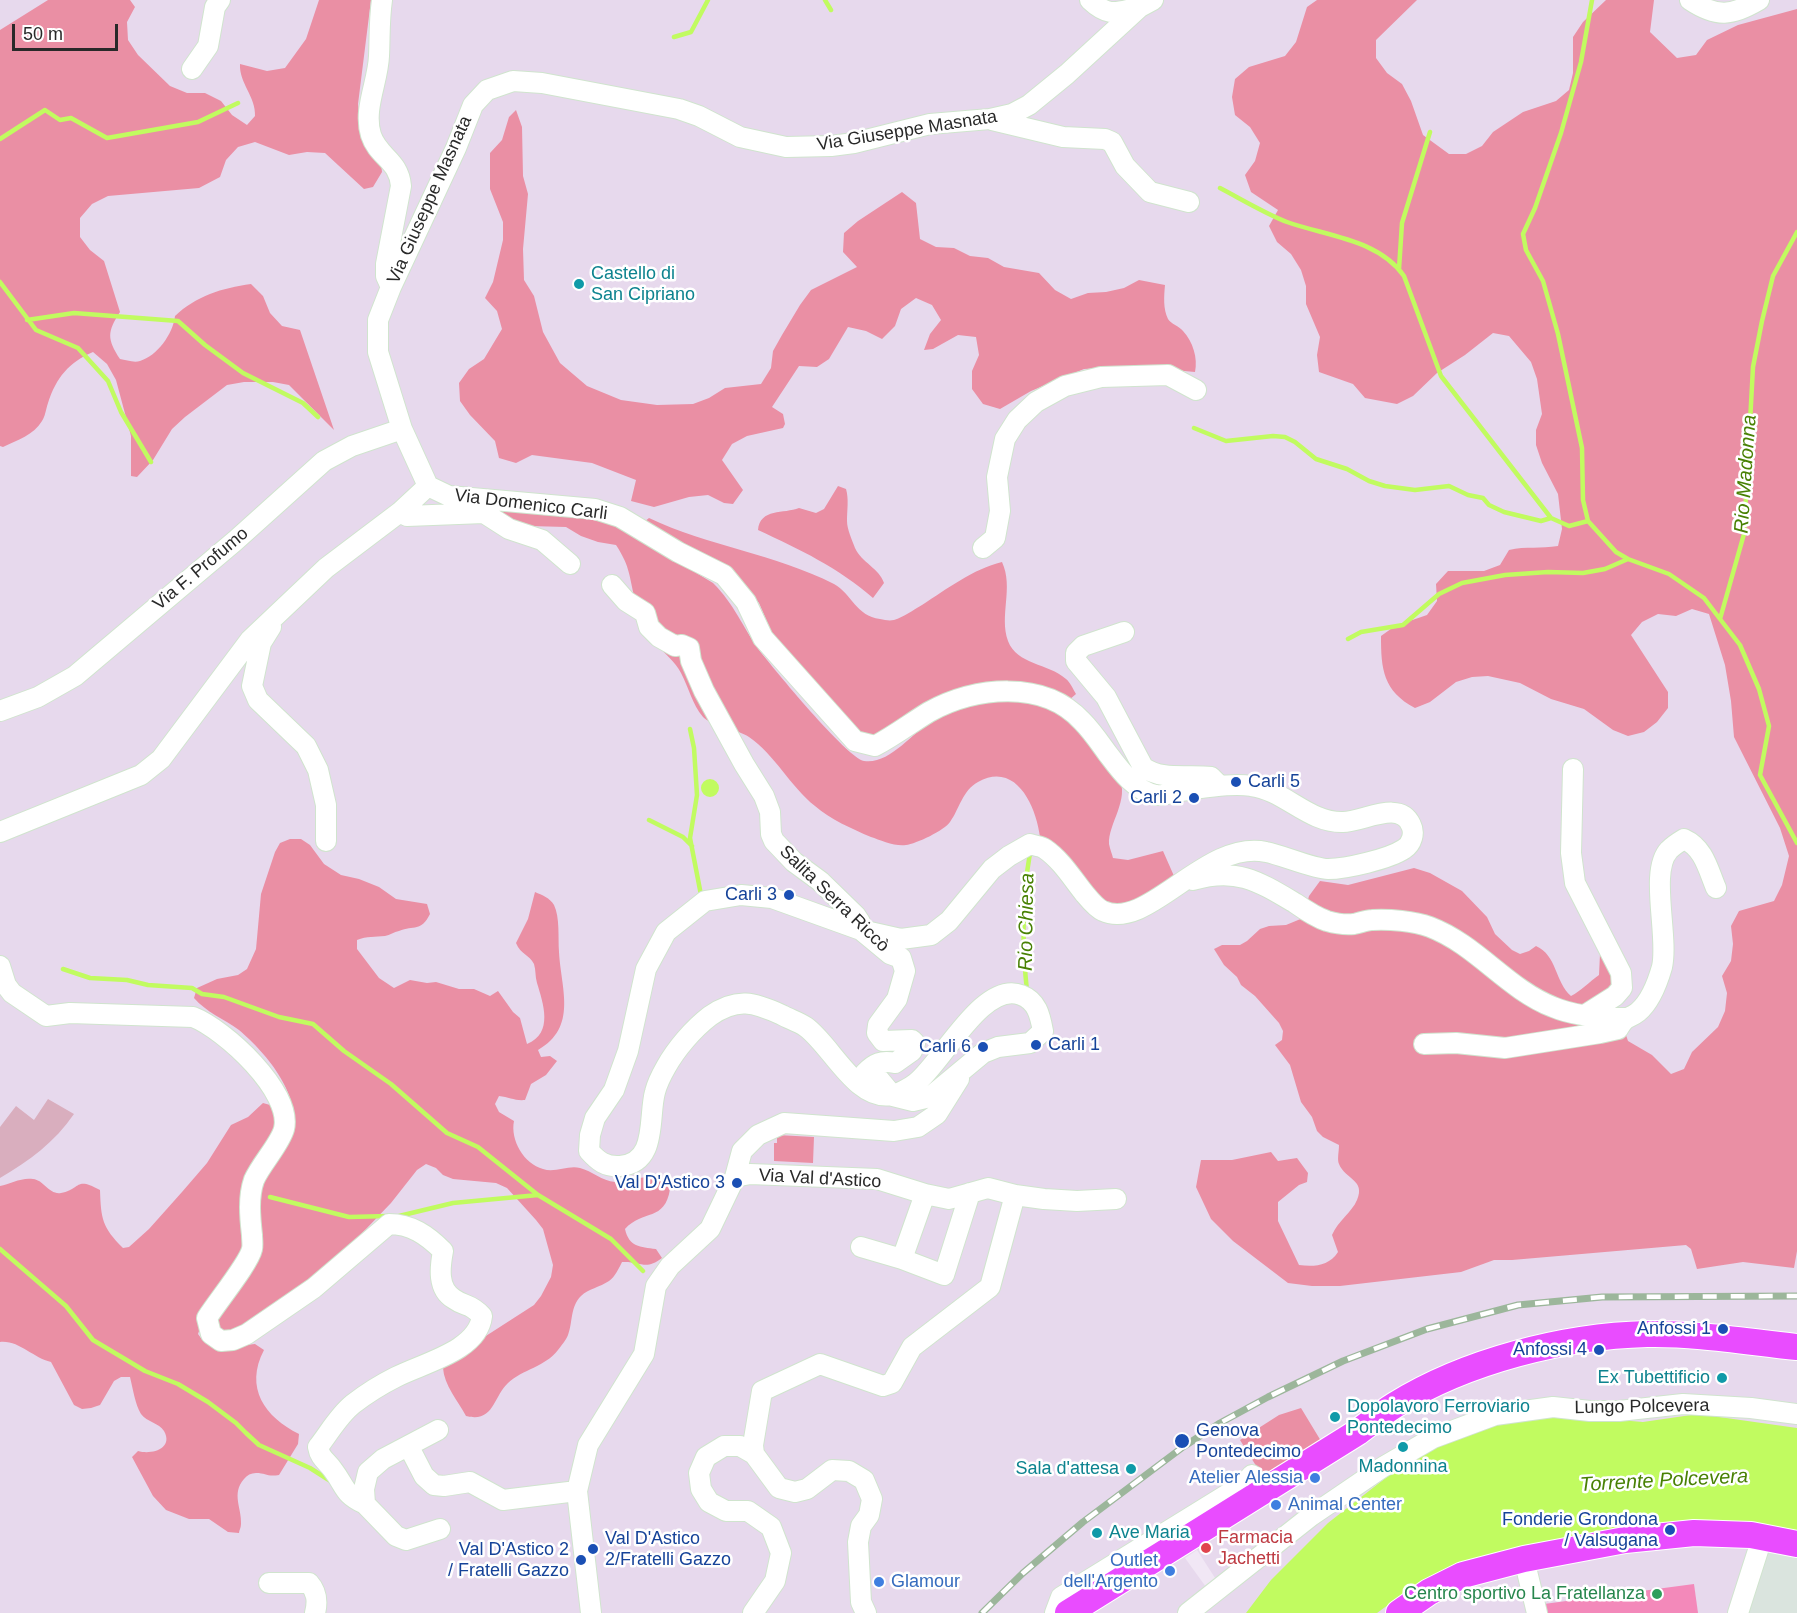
<!DOCTYPE html>
<html>
<head>
<meta charset="utf-8">
<style>
	body { margin:0 }
	#map { position:relative; width:1797px; height:1613px; overflow:hidden; background:#e7d9ed; font-family:Helvetica,sans-serif }
	canvas { display:block }
	.scale { position:absolute; left:12px; top:24px; width:106px; height:27px; box-sizing:border-box; border:3px solid #292929; border-top:0; padding-left:8px; font-size:18px; line-height:21px; white-space:nowrap; color:#292929; -webkit-text-stroke:4px #fff; paint-order:stroke }
</style>
</head>
<body>
<div id="map">
<canvas width="1797" height="1613"></canvas>
<div class="scale">50 m</div>
</div>
<script>
const ctx = document.querySelector('canvas').getContext('2d');
ctx.lineJoin = 'round';
function paint(path, color) {
  ctx.fillStyle = color;
  ctx.fill(path, 'evenodd');
}
function strokePath(path, color, width, dash) {
  ctx.strokeStyle = color;
  ctx.lineWidth = width;
  ctx.lineCap = dash ? 'butt' : 'round';
  ctx.setLineDash(dash || []);
  ctx.stroke(path);
}
function label(font, color, halo, rows, align = 'center') {
  ctx.font = font + ' Helvetica,sans-serif';
  ctx.lineWidth = 5;
  ctx.setLineDash([]);
  ctx.textBaseline = 'middle';
  ctx.strokeStyle = halo;
  ctx.fillStyle = color;
  for (const [text, x, y, turn = 0] of rows) {
    ctx.save();
    ctx.translate(x, y);
    ctx.rotate((+turn || 0) * Math.PI / 180);
    ctx.textAlign = isNaN(turn) ? turn : align;
    if (halo) ctx.strokeText(text, 0, 0);
    ctx.fillText(text, 0, 0);
    ctx.restore();
  }
}
const industrial = new Path2D(`
	M1768 1547 1797 1551V1613H1749L1748 1607Z`);
const green = new Path2D(`
	M48 0H130L135 7 127 22 128 40 138 55 170 86 187 93H205L221 101 232 115 247 125 255 116C256 97 239 83 240 64L267 71 285 68 306 39 319 0H371L358 104 361 128 381 163 382 172 373 187 364 189 325 153 307 152 289 155 255 142 238 147 226 160 220 177 199 188 108 196 92 204 80 218V237L90 250 104 261 120 312C107 332 107 339 120 359 126 360 134 363 140 361 157 356 173 334 175 316 196 296 222 288 251 284L263 296 270 313 282 326 300 330 334 430 289 385 273 382H244L227 385 185 417 172 429 153 460 137 477 131 476V436L116 380 107 364 93 352C69 362 56 378 48 403 46 409 45 417 42 421 34 435 17 440 3 447L0 446V30Z
	M1317 0H1417L1376 40V58L1387 73 1402 84 1411 101 1423 135 1449 154H1466L1482 146 1493 132 1523 112 1556 101 1569 90 1573 73V37L1583 22 1606 0H1654L1650 32 1677 58 1696 55 1707 40 1738 25 1797 9V1251L1794 1268 1743 1262 1697 1269 1691 1249 1686 1245 1512 1260H1494L1461 1272 1340 1286H1312L1288 1283 1233 1241 1211 1219 1196 1187 1201 1160H1232L1271 1152 1278 1161 1297 1158 1308 1173 1307 1182 1299 1185 1278 1202V1221L1299 1265C1314 1267 1329 1266 1338 1252L1332 1235C1338 1221 1352 1212 1357 1200 1366 1180 1345 1179 1339 1164 1337 1160 1339 1151 1339 1145L1323 1137 1317 1131 1312 1117 1301 1102 1290 1065 1275 1045 1282 1040 1283 1031 1279 1023 1255 996 1241 985 1237 977 1224 965 1214 949 1222 945H1240L1247 941 1260 929 1269 926 1286 925 1303 918 1309 896 1320 881 1348 885 1414 868 1430 873 1462 891 1487 917 1495 934 1512 950 1520 954 1529 951 1536 946C1557 955 1555 982 1571 996 1581 991 1589 982 1599 975L1600 954 1609 956 1617 982 1578 1016 1579 1025 1587 1029 1625 1032 1628 1041 1652 1055 1671 1074 1684 1069 1692 1052 1718 1027 1725 1011 1727 993 1722 976 1731 961 1733 944 1731 926 1739 911 1774 901 1782 885 1789 856 1780 828 1734 737 1731 701 1725 665 1709 614 1692 609 1676 616 1658 614 1642 622 1631 635 1668 692V708L1657 722 1644 732 1628 736 1613 730 1584 709 1551 699 1520 683 1488 676 1472 677 1456 682 1430 702 1415 708C1383 691 1381 669 1381 636L1395 626 1427 615 1437 601 1436 584 1448 571H1484L1500 565 1509 550C1526 546 1541 549 1558 546L1562 529 1558 494 1542 463 1536 445V430L1542 414 1537 379 1531 362 1509 336 1493 333 1465 355 1437 373 1413 396 1397 404 1365 398 1353 384 1319 372 1317 355 1320 337 1306 304V286L1301 270 1291 254 1277 242 1269 226 1278 210 1251 192 1245 175 1255 161 1260 143 1250 127 1235 115 1232 97 1235 79 1249 67 1285 56 1296 42 1307 7Z
	M516 110 522 127 523 176 528 194 523 249 524 280 534 296 543 332 560 363 587 386 621 400 657 405 693 404 709 398 725 388 761 384 771 368 773 351 782 335 800 305 811 290 857 267 843 252 844 233 858 221 902 192 916 203 920 239 936 247 954 248 970 256 988 258 1004 267 1039 273 1055 290 1071 299 1088 293 1106 292 1124 288 1139 280 1165 285C1164 296 1163 309 1168 319 1171 324 1179 326 1183 331 1193 342 1198 358 1195 372L1130 366 1084 369 1031 391 1000 409 983 404 972 389V371L979 355 976 337 958 335 933 349 924 350 930 334 941 320 932 305 916 298 901 309 895 326 882 339 866 331 848 327 829 359 817 367 799 366 772 407 783 414 785 424 783 428 747 436 732 444 722 460 743 490 733 504 724 503 708 495 689 497 654 507 631 501 636 480 592 463 532 455 516 463 499 458 495 441 470 415 460 401 459 383 469 369 484 359 502 329 497 311 485 298 493 282 503 240V222L490 189V153L502 140 509 117Z
	M838 486 846 489C849 499 847 510 847 521 847 529 852 540 855 548 862 563 879 568 884 583L873 598C839 568 799 549 758 530 760 508 784 514 799 508L816 513 824 509Z
	M495 505 602 516 713 583C735 605 742 626 759 650 773 668 847 758 864 761 889 765 912 733 932 721 962 702 1016 691 1049 707 1069 717 1086 737 1099 753 1105 761 1114 770 1119 778 1130 799 1108 824 1109 844 1110 849 1112 854 1113 858L1128 860 1163 851 1174 876 1134 903 1117 907 1101 901 1040 837C1036 806 1016 761 978 782 962 791 960 808 950 822 945 830 916 844 906 845 896 847 880 840 871 837 852 829 830 819 815 806 790 786 775 755 749 737 737 729 711 726 703 717 692 704 689 688 681 673 675 661 665 655 658 645 652 637 637 606 634 596 629 573 629 565 616 545L598 542 581 536 566 527 530 526 497 513Z
	M649 518C708 546 775 554 834 584 852 594 856 616 880 619 885 620 889 621 894 620 904 617 913 610 922 605 947 589 973 569 1002 562 1014 588 999 615 1008 641 1017 665 1048 663 1066 679 1070 682 1073 689 1076 694L1069 700 1034 685 1016 682 989 683 966 689 888 731 870 736 857 733 774 638 759 603 736 576 644 522Z
	M290 839H301L310 845 324 864 341 875 359 879 379 887 396 899 427 904 430 914C421 932 414 925 399 931 394 932 390 935 385 936 375 937 367 936 357 940V949L379 978 394 988 410 980 427 983 436 982 459 989H474L490 996 498 991 513 1012 520 1018 527 1044C554 1033 543 1003 537 983 535 977 536 970 534 964 529 954 521 955 516 943L528 919 535 892C542 895 550 898 554 905 560 917 558 938 559 952 561 989 578 1027 538 1050L541 1057 550 1056 557 1061 546 1075 531 1084 525 1100C515 1101 509 1097 499 1096L495 1104 499 1112 514 1121C510 1140 524 1164 543 1169 555 1173 568 1165 580 1168 592 1171 602 1181 615 1182 638 1182 653 1167 670 1189 665 1222 643 1209 625 1229 629 1247 640 1247 656 1249L662 1258C645 1271 641 1261 622 1262 619 1268 615 1277 609 1281 600 1287 588 1289 581 1296 570 1307 573 1322 568 1335 566 1340 561 1346 558 1350 545 1367 523 1369 508 1383 493 1397 494 1423 466 1416 458 1401 444 1385 443 1368L461 1352 534 1305 541 1296 551 1277 553 1265 543 1229 536 1220 507 1188 496 1183 453 1179 443 1175 436 1168 426 1164 417 1170 391 1203 343 1253 305 1287 235 1333 224 1332 217 1324 219 1313 259 1255C268 1231 254 1207 260 1182 264 1165 285 1153 291 1136 304 1097 267 1054 239 1030 224 1019 206 1012 194 998L197 988 217 979 238 975 247 969 256 949 261 894 275 852 280 843Z
	M263 1103 270 1105 277 1116 274 1130 256 1160 244 1246 237 1260 211 1295 198 1334C214 1358 232 1346 255 1344L264 1350C244 1388 265 1417 299 1434L298 1444 279 1475C267 1477 266 1473 256 1473 251 1473 247 1475 244 1479 231 1494 242 1508 241 1524 241 1528 239 1530 239 1533L228 1532 209 1519H189L166 1510 153 1496 132 1457 138 1451C151 1455 174 1449 164 1431 159 1423 147 1422 141 1414 135 1404 133 1389 130 1377H121L114 1381 100 1405 91 1408 82 1409 74 1405 51 1362C33 1358 19 1340 0 1342V1186C10 1184 22 1177 33 1179 44 1180 49 1195 61 1193 81 1189 75 1176 100 1190 101 1219 102 1227 123 1248L129 1247 149 1229 182 1192 207 1163 231 1125 248 1117Z
	M777 1135 814 1137 813 1163 774 1161V1143H777Z
	M1301 1408 1321 1441 1263 1477 1240 1440 1279 1415Z`);
const cemetery = new Path2D(`
	M48 1099 74 1114C55 1142 29 1161 0 1178V1127L16 1106 34 1120Z`);
const pitch = new Path2D(`
	M1694 1584 1698 1613H1545L1544 1604Z`);
const plaza = new Path2D(`
	M1197 1550 1217 1581 1206 1587 1185 1558Z`);
const water = new Path2D(`
	M701 788a9 9 0 1 1 18 0a9 9 0 1 1-18 0Z
	M1698 1414 1797 1428V1536L1447 1569 1410 1589 1377 1613H1246L1271 1580 1328 1523 1397 1469 1436 1447 1490 1424 1558 1415 1643 1422Z`);
const stream = new Path2D(`
	M825 0 831 10
	M1592 0 1581 62 1561 133 1535 208 1523 234 1526 250 1543 281 1558 334 1582 448 1583 500 1588 521 1616 552 1628 559 1669 574 1704 598 1720 619
	M674 37 691 32 708 0
	M0 139 45 110 60 120 71 118 107 138 198 122 238 103
	M1220 188C1241 199 1266 214 1287 222 1326 236 1378 239 1404 276L1441 376 1551 518 1569 526 1588 521
	M1797 232 1773 276 1762 321 1753 367 1744 534 1720 619 1740 645 1759 689 1769 726 1760 775 1797 843
	M1399 269 1402 223 1430 132
	M0 282 36 330 78 348 108 381 121 412 151 462
	M27 320 74 313 178 321 205 345 243 373 303 403 318 417
	M1194 428 1226 441 1273 436 1285 437 1295 442 1316 459 1347 469 1369 481 1385 486 1415 490 1449 486 1468 495 1483 498 1489 505 1504 512 1541 521 1551 518
	M1348 639 1361 632 1403 625 1439 594 1462 583 1505 575 1548 572 1583 573 1605 569 1628 559
	M690 729 694 748 697 795 690 838 701 895
	M649 820 683 837 692 846
	M63 969 90 978 127 980 148 985 192 988 202 994 224 997 279 1017 313 1024 344 1051 391 1084 447 1133 478 1147 538 1195 611 1239 643 1271
	M1027 991C1022 945 1022 898 1030 853
	M270 1197 349 1217 388 1216
	M399 1216 453 1203 538 1195
	M0 1249 66 1306 93 1340 145 1371 178 1384 208 1402 236 1423 246 1433 259 1445 310 1468 332 1482`);
const minor = new Path2D(`
	M382 0C379 21 380 36 379 56 378 82 363 109 371 135 378 157 399 160 401 186L386 264V276L391 287
	M1090 0C1109 18 1117 12 1140 7
	M1690 0C1717 18 1732 16 1759 0
	M192 69 208 46 215 7 220 0
	M992 120 1063 137 1105 139 1112 142 1125 166 1150 192 1189 202
	M428 486 449 496 595 509 620 517 678 552 724 575 746 602 763 638 855 741 875 746C894 736 911 723 929 712 975 687 1043 679 1082 721 1092 731 1100 743 1108 754 1120 770 1135 791 1156 795 1163 796 1174 792 1182 791 1200 788 1233 783 1251 786 1285 790 1308 823 1343 822 1363 822 1400 799 1411 825 1415 833 1412 844 1404 849 1389 859 1346 869 1328 869 1314 869 1282 855 1266 852 1205 839 1148 932 1103 911 1096 908 1089 899 1084 893 1072 878 1061 860 1045 849 1041 846 1035 846 1030 844L1009 856 992 869 949 921 931 935 901 939 861 930 772 898 741 895 705 901 666 932 646 969 628 1051 614 1090 595 1118 590 1135 589 1151C598 1161 605 1167 620 1166 658 1163 648 1117 655 1092 657 1084 662 1074 666 1067 676 1049 693 1029 710 1016 737 997 754 1002 782 1015 789 1019 799 1022 806 1027 831 1045 856 1101 891 1095 898 1094 910 1088 916 1083 942 1063 983 980 1021 995 1037 1001 1040 1015 1043 1031L1030 1043 998 1047 983 1053 930 1097 913 1101 893 1096 878 1078 865 1073C874 1063 882 1060 895 1063L912 1051 915 1043 912 1040 883 1041 877 1033 878 1025 897 999 905 971 901 958 890 954 861 930 860 922 856 916 820 881 794 862 774 841 771 834 770 812 764 796 744 764 704 691 691 661 689 648 682 645 675 646 659 637 649 627 645 613 626 601 612 585
	M428 486 402 429 378 352V320L391 287 456 148 473 105 487 90 513 81 542 83 679 109 699 116 740 137 786 147 831 146 854 143 930 124 990 119 1012 114 1029 105 1067 74 1140 7 1153 0
	M400 512 407 516 484 513 509 529 542 540 570 564
	M983 548 995 538 1000 511 997 477 1005 439 1017 420 1036 402 1065 386 1101 377 1168 375 1196 390
	M271 627 261 643 252 686 258 700 306 746 318 770 326 805V841
	M1124 632 1083 646 1076 653V661L1106 697 1143 767C1162 781 1188 774 1211 777L1219 785
	M0 711 38 697 75 676 235 541 324 461 352 446 402 429
	M1573 769 1571 853 1575 883 1621 973 1622 988 1615 996 1585 1015
	M0 832 141 775 161 759 250 640 326 568 400 512 428 486
	M1193 880C1236 867 1258 881 1295 903 1305 910 1315 917 1327 921 1334 923 1346 925 1354 924 1360 923 1366 920 1372 920 1389 919 1414 921 1430 927 1477 945 1507 989 1553 1007 1574 1016 1601 1018 1625 1018
	M0 966 6 985 12 993 46 1016 70 1013 193 1017C224 1029 293 1092 284 1129 280 1144 261 1164 254 1180 248 1197 250 1217 252 1235 252 1239 253 1245 252 1249 249 1263 217 1302 207 1318L211 1334 221 1341 233 1340 247 1334 314 1288 389 1224C411 1224 427 1235 443 1251 440 1267 437 1289 454 1299 465 1307 470 1303 482 1316 478 1351 423 1363 396 1377 382 1384 366 1394 353 1404 339 1415 329 1433 318 1447 320 1459 327 1461 333 1470 346 1487 343 1494 365 1504
	M1424 1044 1456 1043 1505 1048 1600 1033 1618 1029C1627 1014 1628 1020 1638 1012 1650 1002 1658 981 1662 967 1669 936 1649 871 1669 850 1673 846 1679 842 1684 839 1704 848 1708 869 1716 888
	M735 1177 750 1174 877 1179 925 1194 949 1199 988 1188 1015 1195 1044 1199 1077 1201 1116 1199
	M861 1247 902 1259 925 1194
	M902 1259 944 1275 970 1193
	M438 1430 383 1459 368 1472 364 1489 365 1504 396 1536 406 1540 440 1529
	M409 1447 424 1476 434 1485 444 1486 470 1482 503 1500 577 1491
	M754 1454 753 1445 762 1391 820 1364 883 1386 892 1383 912 1347 990 1287 1015 1195
	M1524 1559 1537 1613
	M269 1583H309C317 1592 318 1601 315 1613
	M591 1613 577 1491 588 1445 644 1354 656 1286 670 1266 710 1229 735 1177 742 1151 758 1135 784 1123 894 1131 918 1127 937 1114 959 1079
	M753 1613 775 1581 781 1553 771 1527 748 1511H726L709 1502 701 1489 699 1473 706 1457 724 1446H740L754 1454 779 1488 795 1492 807 1489 832 1470 849 1471 864 1480 872 1499 869 1515 861 1526 858 1542 861 1602 866 1613
	M1055 1613 1061 1597 1244 1484 1252 1475
	M1188 1613 1311 1516 1383 1467 1433 1438 1495 1415 1553 1407 1590 1411H1619L1683 1404 1751 1408 1797 1414
	M1738 1613 1762 1538`);
const major = new Path2D(`
	M1068 1613 1358 1432C1370 1423 1382 1413 1395 1405 1466 1361 1564 1336 1647 1334 1697 1333 1748 1342 1797 1347
	M1399 1613 1429 1592 1463 1575 1524 1559 1625 1540 1694 1533 1751 1535 1797 1544`);
const rail = new Path2D(`
	M982 1613 1023 1573 1083 1522 1183 1447 1220 1423 1268 1397 1343 1361 1427 1329 1518 1305 1602 1297 1797 1296`);
const markers = [
	[579,284,6,"#0f9aa8"],
	[1236,782,6,"#1a4fb4"],
	[1194,798,6,"#1a4fb4"],
	[789,895,6,"#1a4fb4"],
	[1036,1045,6,"#1a4fb4"],
	[983,1047,6,"#1a4fb4"],
	[737,1183,6,"#1a4fb4"],
	[1723,1329,6,"#1a4fb4"],
	[1599,1350,6,"#1a4fb4"],
	[1722,1378,6,"#0f9aa8"],
	[1335,1417,6,"#0f9aa8"],
	[1182,1441,8,"#1a4fb4"],
	[1403,1447,6,"#0f9aa8"],
	[1131,1469,6,"#0f9aa8"],
	[1315,1478,6,"#3f7fe0"],
	[1276,1505,6,"#3f7fe0"],
	[1670,1530,6,"#1a4fb4"],
	[1097,1533,6,"#0f9aa8"],
	[1206,1548,6,"#e0444e"],
	[593,1549,6,"#1a4fb4"],
	[581,1560,6,"#1a4fb4"],
	[1170,1571,6,"#3f7fe0"],
	[879,1582,6,"#3f7fe0"],
	[1657,1594,6,"#2e9e5b"]
];
const streetNames = [
	["Via Giuseppe Masnata",907,131,-9],
	["Via Giuseppe Masnata",430,200,-66],
	["Via Domenico Carli",531,505,7],
	["Via F. Profumo",201,569,-40],
	["Salita Serra Riccò",834,899,44],
	["Via Val d'Astico",820,1179,3],
	["Lungo Polcevera",1642,1407,-1]
];
const cultureNames = [
	["Castello di",591,274],
	["San Cipriano",591,295],
	["Ex Tubettificio",1710,1378,"right"],
	["Dopolavoro Ferroviario",1347,1407],
	["Pontedecimo",1347,1428],
	["Madonnina",1403,1467,"center"],
	["Sala d'attesa",1119,1469,"right"],
	["Ave Maria",1109,1533]
];
const transitNames = [
	["Carli 5",1248,782,"left"],
	["Carli 2",1182,798],
	["Carli 3",777,895],
	["Carli 1",1048,1045,"left"],
	["Carli 6",971,1047],
	["Val D'Astico 3",725,1183],
	["Anfossi 1",1711,1329],
	["Anfossi 4",1587,1350],
	["Genova",1196,1431,"left"],
	["Pontedecimo",1196,1452,"left"],
	["Fonderie Grondona",1658,1520],
	["/ Valsugana",1658,1541],
	["Val D'Astico",605,1539,"left"],
	["2/Fratelli Gazzo",605,1560,"left"],
	["Val D'Astico 2",569,1550],
	["/ Fratelli Gazzo",569,1571]
];
const shopNames = [
	["Atelier Alessia",1303,1478],
	["Animal Center",1288,1505,"left"],
	["Outlet",1158,1561],
	["dell'Argento",1158,1582],
	["Glamour",891,1582,"left"]
];
const healthNames = [
	["Farmacia",1218,1538],
	["Jachetti",1218,1559]
];
const leisureNames = [
	["Centro sportivo La Fratellanza",1645,1594]
];
const waterNames = [
	["Rio Madonna",1746,474,-86],
	["Rio Chiesa",1027,922,-89],
	["Torrente Polcevera",1664,1481,-3]
];
paint(industrial, '#dae4de');
paint(green, '#ea8fa4');
paint(cemetery, '#d9aebe');
paint(pitch, '#f389ba');
paint(plaza, '#f1e7f5');
paint(water, '#c1fb60');
strokePath(stream, '#c1fb60', 4.5);
strokePath(minor, '#d0e4ce', 22);
strokePath(major, '#fff', 28);
strokePath(minor, '#fff', 20);
strokePath(major, '#e94cff', 26);
strokePath(rail, '#9cb69b', 7);
strokePath(rail, '#fff', 4.5, [14]);
for (const [x, y, r, color] of markers) {
  const dot = new Path2D();
  dot.arc(x, y, r, 0, 2 * Math.PI);
  ctx.fillStyle = color;
  ctx.fill(dot);
  strokePath(dot, '#fff', 2);
}
label('18px', '#292929', '#fff', streetNames);
label('18px', '#0d838f', '#fff', cultureNames, 'left');
label('18px', '#164399', '#fff', transitNames, 'right');
label('18px', '#366cbe', '#fff', shopNames, 'right');
label('18px', '#be3a42', '#fff', healthNames, 'left');
label('18px', '#27864d', '#fff', leisureNames, 'right');
label('italic 20px', '#488104', '#fff', waterNames);
</script>
</body>
</html>
